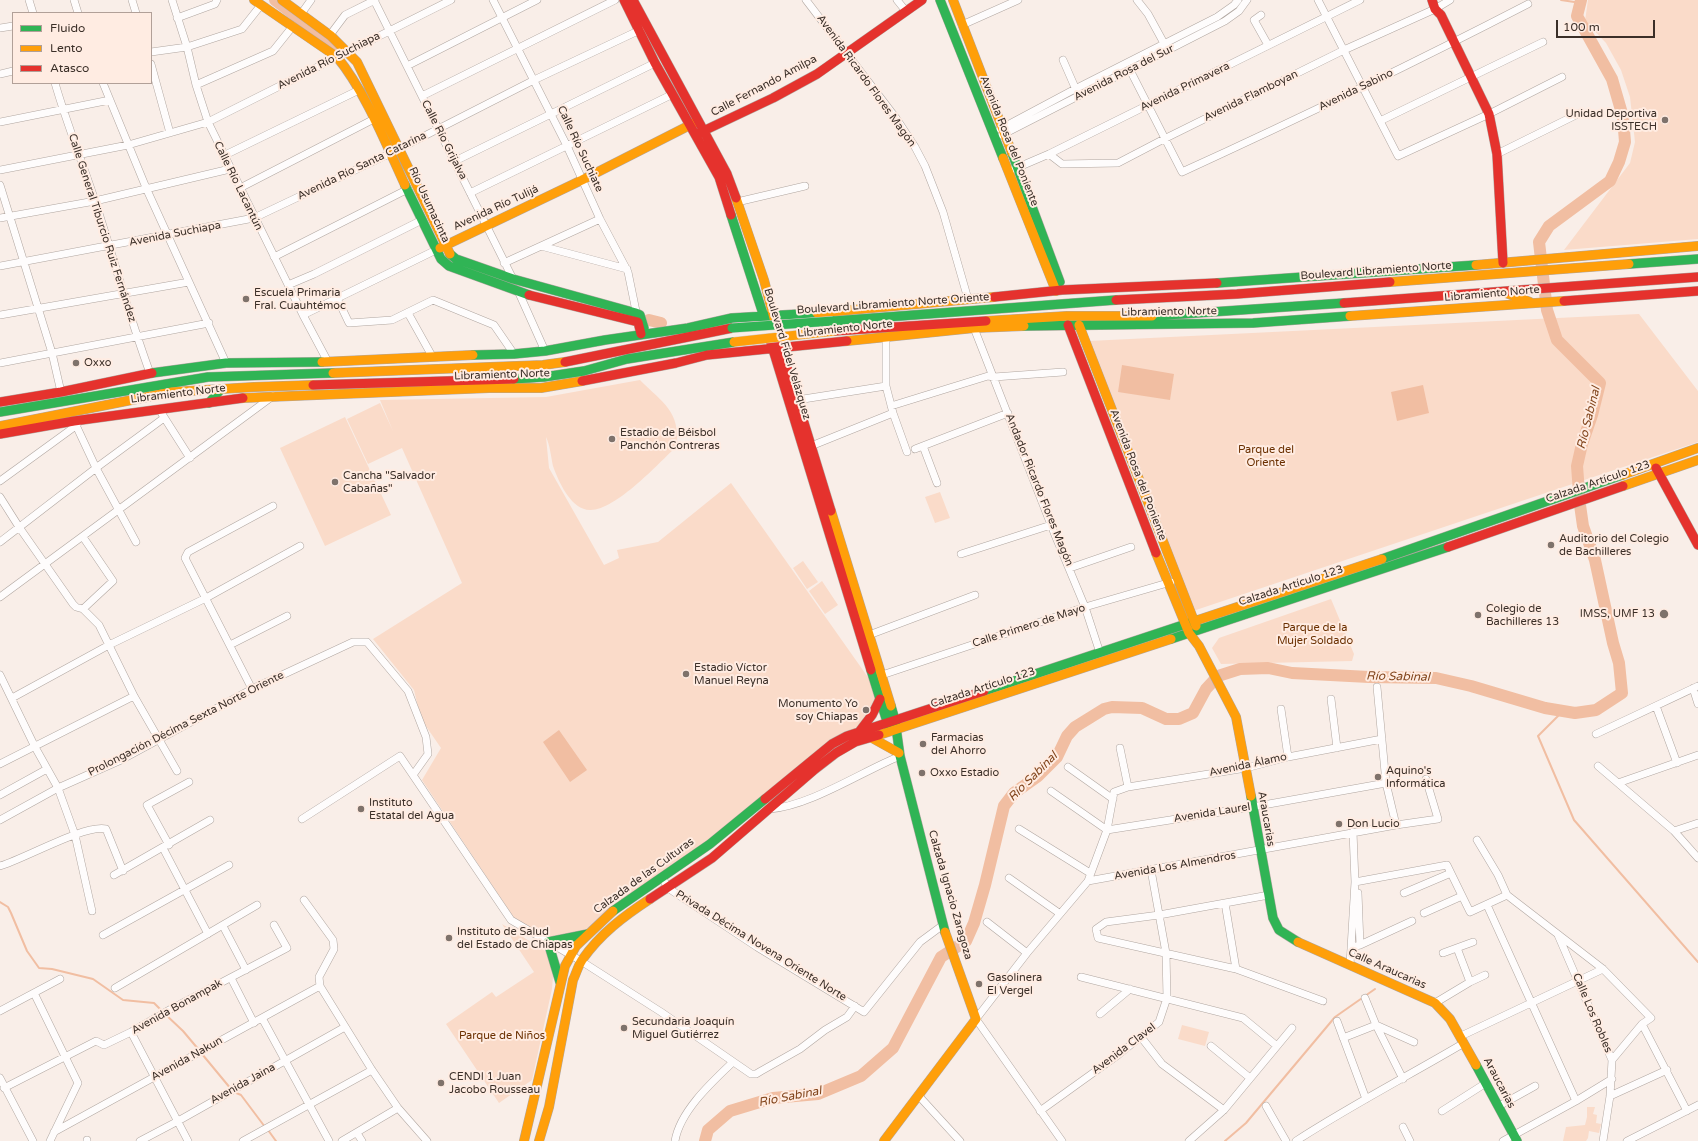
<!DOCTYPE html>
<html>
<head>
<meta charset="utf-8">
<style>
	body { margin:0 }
	#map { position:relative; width:1698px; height:1141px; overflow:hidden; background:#f9eee8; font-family:"Varela Round",sans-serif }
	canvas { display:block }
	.legend { position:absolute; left:12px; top:12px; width:140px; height:72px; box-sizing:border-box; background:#ffece2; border:1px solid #b1a098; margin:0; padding:5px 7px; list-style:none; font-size:12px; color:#3b2f28 }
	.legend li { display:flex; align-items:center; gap:8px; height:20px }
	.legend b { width:20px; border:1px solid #b1a098 }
	.scale { position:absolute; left:1556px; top:20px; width:99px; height:18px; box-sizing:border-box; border:2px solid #3b2f28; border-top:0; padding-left:5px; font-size:12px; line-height:14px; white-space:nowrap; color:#3b2f28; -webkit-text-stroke:3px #ffece2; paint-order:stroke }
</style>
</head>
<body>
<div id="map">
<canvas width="1698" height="1141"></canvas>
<ul class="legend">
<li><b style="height:5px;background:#30b455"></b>Fluido</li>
<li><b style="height:5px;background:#ff9f0a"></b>Lento</li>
<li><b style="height:5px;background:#e5322d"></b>Atasco</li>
</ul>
<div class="scale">100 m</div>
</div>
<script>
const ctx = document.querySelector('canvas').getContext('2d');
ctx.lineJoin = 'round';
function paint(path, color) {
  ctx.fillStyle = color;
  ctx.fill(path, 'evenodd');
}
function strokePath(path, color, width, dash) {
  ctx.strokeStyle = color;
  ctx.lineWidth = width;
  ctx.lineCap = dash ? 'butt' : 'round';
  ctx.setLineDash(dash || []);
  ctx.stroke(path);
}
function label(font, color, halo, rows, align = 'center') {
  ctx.font = font + ' "Varela Round",sans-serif';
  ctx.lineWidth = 4;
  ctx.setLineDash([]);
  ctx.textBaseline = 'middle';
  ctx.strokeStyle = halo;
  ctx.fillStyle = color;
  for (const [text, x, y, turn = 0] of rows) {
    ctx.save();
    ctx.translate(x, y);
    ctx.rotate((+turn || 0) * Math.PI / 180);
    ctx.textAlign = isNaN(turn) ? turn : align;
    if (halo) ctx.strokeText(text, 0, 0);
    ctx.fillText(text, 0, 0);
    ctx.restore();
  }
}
const green = new Path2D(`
	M1588 0H1698V239L1564 250 1630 163 1635 142 1630 97 1621 70 1606 43 1585 21Z
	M1639 314 1698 391V442L1193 611 1089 341Z
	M640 380C663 403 680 411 677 446 659 463 615 511 590 510 581 510 573 503 568 496 562 488 556 475 553 466 551 457 550 445 546 437L549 468 604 565 619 558 617 550 658 542 731 483 872 683 876 697 857 729 707 842 584 931 548 937 514 918 422 780 441 748 421 719 414 690 373 639 462 583 402 448 368 464 347 419 380 403 393 431 380 400 546 397Z
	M345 417 391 515 325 546 280 448Z
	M940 492 950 518 935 523 925 497Z
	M803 561 818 582 807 589 793 568Z
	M822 581 838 605 825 614 809 591Z
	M1331 599 1354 654 1352 661 1221 664 1212 648 1219 638Z
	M502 924 547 952 554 964 552 989 532 1080 499 1103 446 1024 492 992 496 997 534 972Z
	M1182 1025 1209 1032 1205 1046 1178 1039Z
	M1587 1107H1595L1593 1114 1597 1115 1596 1123 1601 1124 1599 1133 1589 1131 1588 1138 1586 1141H1563L1566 1127 1585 1125 1587 1117Z`);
const water = new Path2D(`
	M1122 365 1174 374 1170 400 1118 392Z
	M1423 385 1429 413 1397 421 1391 392Z
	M559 730 587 770 570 782 543 742Z`);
const stream = new Path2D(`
	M1561 0 1581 3
	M1563 711 1538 736 1574 820 1698 962
	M0 902 8 907 11 913 27 951 39 968 52 969 93 979 123 1000 154 1003 162 1011
	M165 1014 183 1031 199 1050
	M202 1054 231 1089
	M234 1092 241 1095 265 1127
	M268 1130 276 1141
	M1225 1141 1246 1123 1335 1017 1375 989`);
const river = new Path2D(`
	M275 0 334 45
	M649 320 661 323
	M705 1141 708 1130 730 1111 773 1098 818 1094 861 1076 893 1048 941 957 966 941 974 923 985 885 1004 806 1014 793 1038 776 1057 757 1067 736 1075 727 1104 709 1112 707 1142 708 1166 719H1179L1193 713 1206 689 1218 676 1240 669 1268 668 1292 673 1369 677 1436 678 1471 686 1545 708 1575 713 1596 710 1622 693 1619 663 1613 643 1595 560 1583 526 1580 505 1577 466 1582 444 1592 415 1600 383 1557 340 1547 310 1539 242 1549 226 1610 181 1619 162 1625 142 1623 117 1612 79 1577 16 1581 0`);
const street = new Path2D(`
	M29 0 33 13
	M74 0 78 13
	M132 0 136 13
	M172 0 187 47 196 85 208 122 303 315 328 362
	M374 0 513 279
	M493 0 567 146 600 219 628 272 637 316
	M806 0 896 118 915 147 925 166 943 212 968 299
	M897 0 905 10
	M1137 0 1148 14 1166 47
	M1318 0 1398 156 1489 114 1562 77
	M301 14 311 0
	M1261 15 1254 20 1268 45
	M177 18 215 4 217 0
	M962 25 1018 0
	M0 28 13 26
	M330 35 345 15 375 0
	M151 52 187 47 242 29 261 5
	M1063 60 1077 92
	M151 64 170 133
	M407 66 537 0
	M1130 70 1182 172C1298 119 1414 63 1528 4
	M0 74 13 71
	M55 83C67 125 84 166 97 207 115 263 130 319 150 373
	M103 83 147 190 226 363
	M196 85 273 51 293 26
	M422 96 615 0
	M1380 121 1543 42
	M0 122 110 100
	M1000 129 1075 89 1217 17 1234 5 1238 0
	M1002 135 1225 21 1239 11 1247 0
	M1049 154 1062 164 1118 163 1164 139 1344 50 1435 9 1450 0
	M1497 154 1580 113
	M223 156 359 90
	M455 161 655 63
	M1014 169 1049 154 1360 0
	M0 170 128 145 208 122 451 0
	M0 185 52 353 61 392
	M240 188 374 119
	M470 193 673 94
	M737 202 805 186
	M0 218 95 201 230 169
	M541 246 627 269
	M274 257 408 189
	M504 263 600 219
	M0 266 254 218 391 153 534 80 640 30
	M288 285 314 274 422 220
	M519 293 545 351
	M338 300 349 323 392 320 433 300 494 325 514 354
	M408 313 432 356
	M0 315 189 282
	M303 315 436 250
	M974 328 1055 535 1085 607 1100 653
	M886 337V386L893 413 907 452
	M0 363 209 323
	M797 400 886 386
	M891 406 988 376 994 377 1063 372
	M162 414 190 458
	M74 421 96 468 136 542
	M811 446 893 413
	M923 446 937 483
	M915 449 1008 413
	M0 481 77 425
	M0 497 19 527 73 604 76 607 83 609 99 625 134 696 177 771
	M0 542 100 465 164 418
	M961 554 1051 525
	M1070 568 1131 547
	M0 597 273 396
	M83 609 113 581 83 537
	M869 635 975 595
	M230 645 287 616
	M0 675 35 747 58 788 75 835 92 911
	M882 675 1085 607 1171 582
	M1377 687 1386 783 1396 825
	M1693 688 1698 704
	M252 689 185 558 188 552 273 506
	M12 698 109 645 206 598 300 546
	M1331 699 1337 748
	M1656 706 1677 763
	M1281 709 1288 757
	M1596 734 1698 686
	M1120 748 1128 787
	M0 764 134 696
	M1598 766 1674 831 1698 858
	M1068 767 1113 799
	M1618 783 1698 755
	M1051 791 1107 830 1252 807 1386 783
	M0 795 47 769
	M770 809C810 806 861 772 900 756
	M302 819 400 756 511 920 581 961 661 1012 751 1074H756L761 1071 800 1049 825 1030 847 1017 855 1006
	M0 820 58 788 121 760 252 689 353 642H367L408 691 426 737 428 754 413 775
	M1019 829 1090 873
	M1674 831 1698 823
	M1477 840 1498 875 1507 895
	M169 845 147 805 189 782
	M163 848 208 934
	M0 866C24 859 85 824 106 829L123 871
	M114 875 210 820
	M662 877 668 888 757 947 864 1012 920 942 943 925
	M1009 878 1059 913
	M1088 881 1107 830 1114 792 1128 787 1246 768 1288 757 1382 739
	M1355 882 1447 865 1470 912 1507 895
	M1358 893 1360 945
	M1404 893 1451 873
	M1269 895 1159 915 1106 922 1096 929 1098 938 1236 969 1323 1001
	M1507 895 1603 969 1651 1018 1642 1024 1612 1060
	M304 900 333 940 334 949 319 977 320 986 372 1070 398 1108 427 1141
	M1225 903 1236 969
	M1487 905 1576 1101
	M1424 913 1462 896
	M987 922 1027 953
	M223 926 246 970
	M103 935 229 865
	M1558 935 1612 1060 1610 1096 1603 1141
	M1352 947 1360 945 1412 921
	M1457 948 1470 982
	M1443 953 1473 942
	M1350 965 1355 882 1353 832
	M1081 977 1243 1018 1277 1046
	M231 978 254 1023
	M115 988 257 905
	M34 993 78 1083 50 1141
	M1365 998 1376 1025 1403 1079
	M1435 1003 1470 982 1485 975
	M0 1011 60 979
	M1100 1014 1130 989
	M262 1018 329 1141
	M1337 1021 1366 1099
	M1642 1024 1687 1111
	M1376 1025 1414 1042
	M131 1032 188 1141
	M1461 1036 1603 969
	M1141 1037 1162 1064 1224 1110
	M1343 1038 1376 1025
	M1211 1046 1250 1078
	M0 1078 33 1141
	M4 1088 96 1041 104 1045 131 1032 171 1009 287 948 274 925
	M918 1095 960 1141
	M1610 1096 1667 1070
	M1266 1106 1286 1141
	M1499 1106 1535 1086
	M1040 1111 1118 1055 1159 1022 1167 998 1166 953 1151 870
	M1442 1111 1486 1083
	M1403 1127 1410 1141
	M54 1132 320 986
	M357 1133 362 1141
	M87 1140V1141
	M140 1141 178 1121 345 1027
	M243 1141 372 1070
	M342 1141 398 1108
	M675 1141C680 1111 712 1082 733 1062
	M1062 1141 976 1019 1027 953 1088 881 1396 825 1438 819 1426 779
	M1189 1141 1224 1110 1292 1028
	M1296 1141C1350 1106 1408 1076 1464 1043
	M1503 1141 1576 1101 1612 1079
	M1627 1141 1698 1105`);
const fast = new Path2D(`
	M940 0 1003 158
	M1012 153 1060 282
	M405 185 441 259 449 266 529 295
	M731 215 766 323
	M450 254 456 259 513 279 636 313 640 315 644 328
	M1629 264 1698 259
	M1217 283 1476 265
	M1152 316 1344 303
	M833 321 1116 300
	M1024 326 1253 323 1350 316
	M473 355 514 354 545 351 605 340 688 328 732 318 817 313
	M152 373 226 363 322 362
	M514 379 544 377 584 371 627 359 734 342
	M209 403 221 389
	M0 412 208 377 333 373
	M1382 559 1622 475
	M1171 639 1448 547
	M871 670 889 728
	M984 691 1198 620
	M891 706 895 720 900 756 945 932
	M1251 796 1273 918 1279 930 1298 942
	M613 911 710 844 765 799
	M560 982 548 942 588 934
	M1476 1065 1517 1141`);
const slow = new Path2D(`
	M254 0 337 57C365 91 386 144 405 185
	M282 0 331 36 357 62 450 254
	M953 0 1012 153
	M1003 158 1056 291
	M736 198 764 280 775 322
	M440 248 582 180 696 122
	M1476 265 1698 246
	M1390 282 1629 264
	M1506 293 1530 302
	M817 313 994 297
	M1350 316 1564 301
	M986 321 1067 316H1152
	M1079 325 1196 626
	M847 341 974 328 1024 326
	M322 362 473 355
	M333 373 543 365 565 362
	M243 398 489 388H541L582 381
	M0 426 172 392 254 387 313 385
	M1622 475 1698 448
	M1623 486 1698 460
	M831 511 891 706
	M1156 553 1189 633 1199 646 1236 717 1251 796
	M1198 620 1382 559
	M879 735 1171 639
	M872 738 899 753
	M1298 942 1435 1003 1450 1019 1476 1065
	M524 1141 565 966 576 946 613 911
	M539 1141 549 1107 573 980C576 974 578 966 582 960 600 934 624 916 650 899
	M884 1141 976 1019 945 932`);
const jam = new Path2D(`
	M624 0 655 63 719 177 731 215
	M633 0 727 174 736 198
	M1432 0 1435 9 1441 15 1489 114 1497 154 1503 263
	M697 134 773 98 817 74 922 0
	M529 295 638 322 641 334
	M994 297 1062 290 1217 283
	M1116 300 1237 294 1390 282
	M1564 301 1698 291
	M1344 303 1698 277
	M1068 325 1156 553
	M834 331 986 321
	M779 341 831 511
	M771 343 871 670
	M565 362 732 328
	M582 381 676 363 707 355 847 341
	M313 385 514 379
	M0 402 61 392 152 373
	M0 434 74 421 243 398
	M1656 468 1698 545
	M1448 547 1623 486
	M859 732 872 715 880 699
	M765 799 832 744 847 736 984 691
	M650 899 712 858 814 770 836 753 855 742 879 735`);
const fastBridge = new Path2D(`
	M732 328 833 321`);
const slowBridge = new Path2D(`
	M734 342 834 331`);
const markers = [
	[1665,120,4,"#7e726b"],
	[246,299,4,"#7e726b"],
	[76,363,4,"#7e726b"],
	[612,439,4,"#7e726b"],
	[335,482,4,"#7e726b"],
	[1551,545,4,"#7e726b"],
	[1664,614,5,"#7e726b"],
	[1478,615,4,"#7e726b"],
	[686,674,4,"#7e726b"],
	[866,710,4,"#7e726b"],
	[923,744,4,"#7e726b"],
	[922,773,4,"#7e726b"],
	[1378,777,4,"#7e726b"],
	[361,809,4,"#7e726b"],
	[1339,824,4,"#7e726b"],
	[449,938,4,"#7e726b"],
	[979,984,4,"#7e726b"],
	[624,1028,4,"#7e726b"],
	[441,1083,4,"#7e726b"]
];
const streetNames = [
	["Avenida Río Suchiapa",329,61,-27],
	["Avenida Rosa del Sur",1124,73,-27],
	["Avenida Ricardo Flores Magón",866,81,54],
	["Calle Fernando Amilpa",764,86,-28],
	["Avenida Primavera",1185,87,-26],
	["Avenida Sabino",1356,90,-26],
	["Avenida Flamboyan",1251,96,-26],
	["Calle Río Grijalva",444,140,63],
	["Avenida Rosa del Poniente",1009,141,68],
	["Calle Río Suchiate",580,149,65],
	["Avenida Río Santa Catarina",362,166,-26],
	["Calle Río Lacantún",238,186,64],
	["Río Usumacinta",429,205,65],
	["Avenida Río Tulijá",496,208,-25],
	["Calle General Tiburcio Ruiz Fernández",102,228,72],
	["Avenida Suchiapa",175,234,-11],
	["Boulevard Libramiento Norte",1376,271,-4],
	["Libramiento Norte",1492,294,-5],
	["Boulevard Libramiento Norte Oriente",893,304,-4],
	["Libramiento Norte",1169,312,-1],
	["Libramiento Norte",845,329,-6],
	["Boulevard Fidel Velázquez",787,354,73],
	["Libramiento Norte",502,375,-2],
	["Libramiento Norte",178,394,-7],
	["Avenida Rosa del Poniente",1138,475,69],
	["Calzada Artículo 123",1598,482,-19],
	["Andador Ricardo Flores Magón",1039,490,68],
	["Calzada Artículo 123",1291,586,-18],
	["Calle Primero de Mayo",1029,626,-18],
	["Calzada Artículo 123",983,688,-18],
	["Prolongación Décima Sexta Norte Oriente",186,724,-27],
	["Avenida Álamo",1248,765,-12],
	["Avenida Laurel",1212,813,-9],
	["Araucarias",1266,819,80],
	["Avenida Los Almendros",1175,866,-10],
	["Calzada de las Culturas",644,876,-36],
	["Calzada Ignacio Zaragoza",950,895,74],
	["Privada Décima Novena Oriente Norte",761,946,32],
	["Calle Araucarias",1387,969,24],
	["Avenida Bonampak",177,1007,-29],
	["Calle Los Robles",1592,1013,67],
	["Avenida Clavel",1124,1049,-37],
	["Avenida Nakun",187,1059,-29],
	["Araucarias",1499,1083,62],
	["Avenida Jaina",243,1084,-29]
];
const poiNames = [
	["Unidad Deportiva",1657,114,"right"],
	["ISSTECH",1657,127,"right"],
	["Escuela Primaria",254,293],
	["Fral. Cuauhtémoc",254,306],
	["Oxxo",84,363],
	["Estadio de Béisbol",620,433],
	["Panchón Contreras",620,446],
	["Cancha \"Salvador",343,476],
	["Cabañas\"",343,489],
	["Auditorio del Colegio",1559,539],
	["de Bachilleres",1559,552],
	["Colegio de",1486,609],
	["Bachilleres 13",1486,622],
	["IMSS, UMF 13",1655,614,"right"],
	["Estadio Víctor",694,668],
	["Manuel Reyna",694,681],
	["Monumento Yo",858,704,"right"],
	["soy Chiapas",858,717,"right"],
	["Farmacias",931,738],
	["del Ahorro",931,751],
	["Aquino's",1386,771],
	["Informática",1386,784],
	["Oxxo Estadio",930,773],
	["Instituto",369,803],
	["Estatal del Agua",369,816],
	["Don Lucio",1347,824],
	["Instituto de Salud",457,932],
	["del Estado de Chiapas",457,945],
	["Gasolinera",987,978],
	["El Vergel",987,991],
	["Secundaria Joaquín",632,1022],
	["Miguel Gutiérrez",632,1035],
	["CENDI 1 Juan",449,1077],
	["Jacobo Rousseau",449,1090]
];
const parkNames = [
	["Parque del",1266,450],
	["Oriente",1266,463],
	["Parque de la",1315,628],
	["Mujer Soldado",1315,641],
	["Parque de Niños",502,1036]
];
const waterNames = [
	["Río Sabinal",1589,418,-76],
	["Río Sabinal",1398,677,1],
	["Río Sabinal",1033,777,-45],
	["Río Sabinal",790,1097,-11]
];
paint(green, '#fadbc9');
paint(water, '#f1bea2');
strokePath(stream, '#f1bea2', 2);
strokePath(river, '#f1bea2', 12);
strokePath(street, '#b0a6a0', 8);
strokePath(fast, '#b0a6a0', 10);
strokePath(slow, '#b0a6a0', 10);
strokePath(jam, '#b0a6a0', 10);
strokePath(street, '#fefcfc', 7);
strokePath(fast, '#30b455', 9);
strokePath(slow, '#ff9f0a', 9);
strokePath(jam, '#e5322d', 9);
strokePath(fastBridge, '#d2cbc8', 10, []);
strokePath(slowBridge, '#d2cbc8', 10, []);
strokePath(fastBridge, '#30b455', 9);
strokePath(slowBridge, '#ff9f0a', 9);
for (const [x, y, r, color] of markers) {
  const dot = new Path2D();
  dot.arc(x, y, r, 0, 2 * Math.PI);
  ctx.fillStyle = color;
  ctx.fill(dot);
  strokePath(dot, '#ffece2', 1.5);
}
label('11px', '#3b2f28', '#ffece2', streetNames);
label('11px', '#3b2f28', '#ffece2', poiNames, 'left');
label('11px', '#6b3001', '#ffece2', parkNames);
label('italic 12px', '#82451c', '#ffece2', waterNames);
</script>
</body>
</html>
